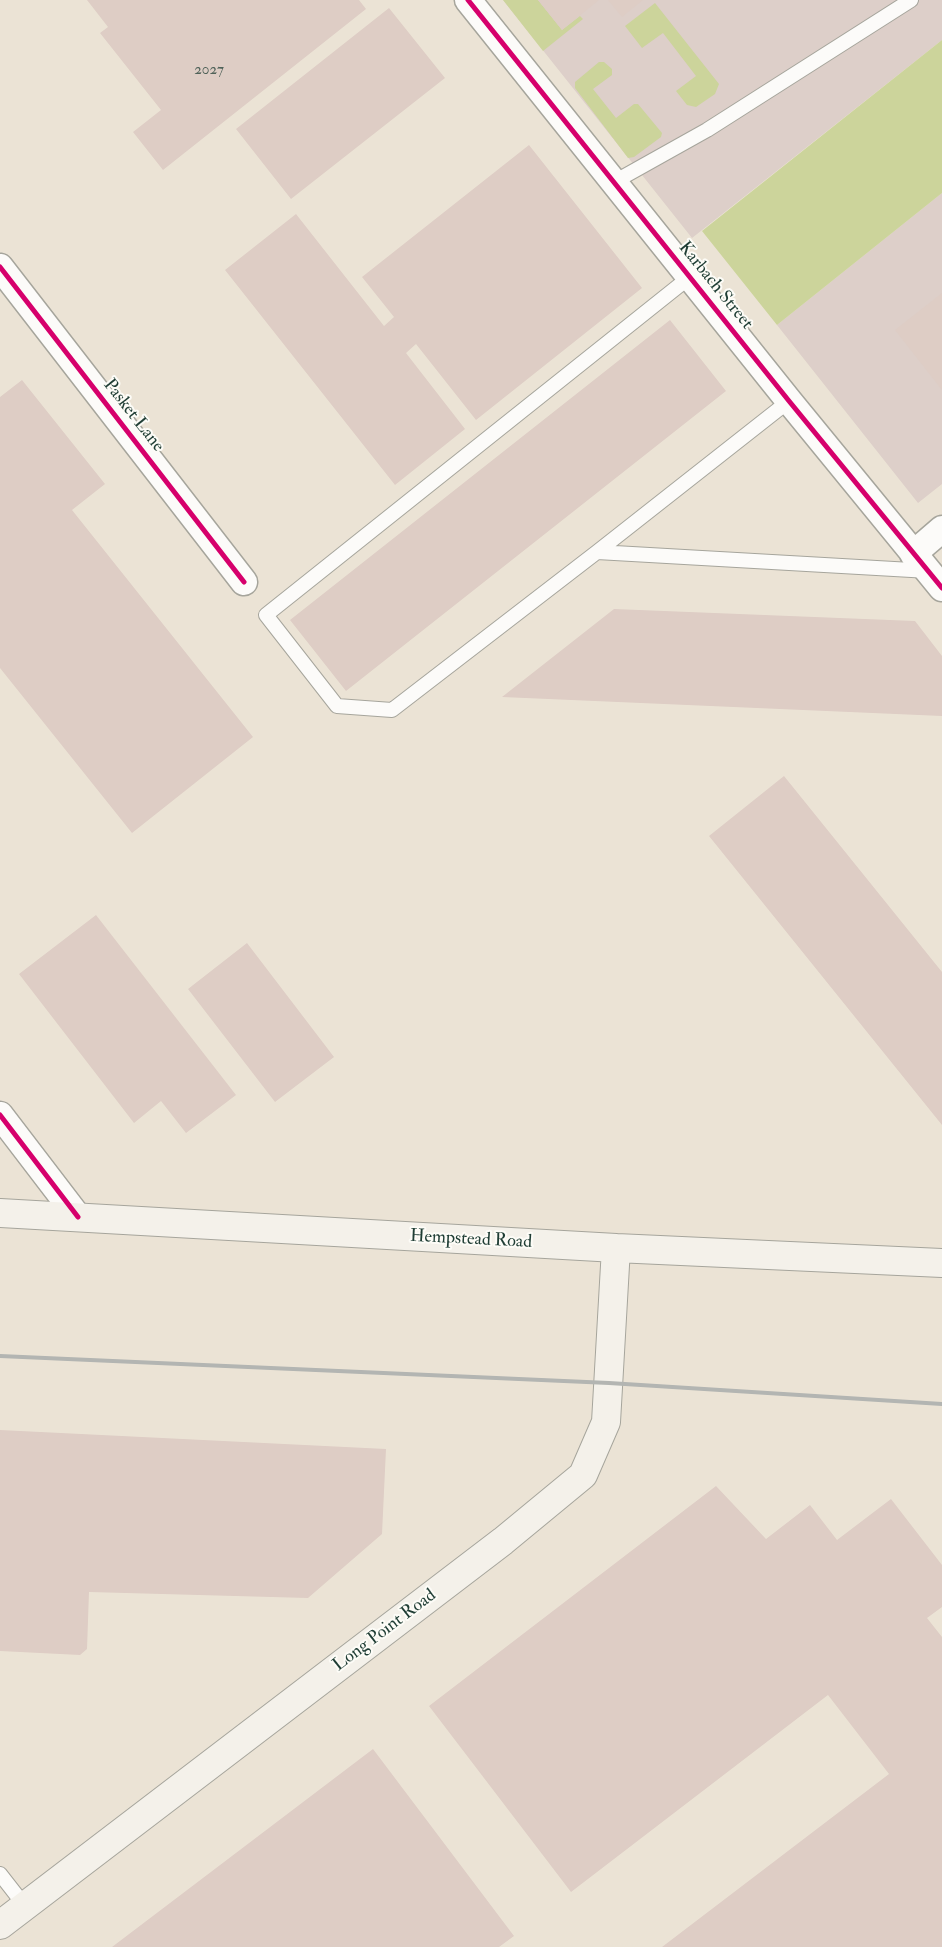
<!DOCTYPE html>
<html>
<head>
<meta charset="utf-8">
<style>
	body { margin:0 }
	canvas { display:block; background:#ebe3d5 }
</style>
</head>
<body>
<canvas width="942" height="1947"></canvas>
<script>
const ctx = document.querySelector('canvas').getContext('2d');
ctx.lineJoin = 'round';
function paint(path, color) {
  ctx.fillStyle = color;
  ctx.fill(path, 'evenodd');
}
function strokePath(path, color, width, dash) {
  ctx.strokeStyle = color;
  ctx.lineWidth = width;
  ctx.lineCap = dash ? 'butt' : 'round';
  ctx.setLineDash(dash || []);
  ctx.stroke(path);
}
function label(font, color, halo, rows, align = 'center') {
  ctx.font = font + ' "IM FELL Double Pica",serif';
  ctx.lineWidth = 4;
  ctx.setLineDash([]);
  ctx.textBaseline = 'middle';
  ctx.strokeStyle = halo;
  ctx.fillStyle = color;
  for (const [text, x, y, turn = 0] of rows) {
    ctx.save();
    ctx.translate(x, y);
    ctx.rotate((+turn || 0) * Math.PI / 180);
    ctx.textAlign = isNaN(turn) ? turn : align;
    if (halo) ctx.strokeText(text, 0, 0);
    ctx.fillText(text, 0, 0);
    ctx.restore();
  }
}
const industrial = new Path2D(`
	M503 0H942V40L692 238Z
	M942 193V484L918 503 777 325Z`);
const green = new Path2D(`
	M503 0H538L562 30 580 16 583 19 543 51Z
	M655 3 719 84 715 94 696 107 687 105 676 91 696 76 663 33 642 48 625 26Z
	M942 40V193L777 325 702 231Z
	M599 62H604L612 69V75L593 89 616 118 634 104H638L662 133 661 137 634 157 628 158 575 88V82Z`);
const building = new Path2D(`
	M87 0H359L366 9 163 170 133 132 161 110 100 33 108 27Z
	M538 0H599L562 30Z
	M608 0H643L622 17Z
	M389 8 445 78 291 199 236 129Z
	M529 145 642 288 476 420 416 344 406 353 465 429 395 485 225 270 296 214 384 326 394 317 362 277Z
	M942 293V390L895 330Z
	M670 320 726 391 346 691 290 620Z
	M22 380 105 484 72 510 253 737 132 833 0 668V397Z
	M614 609 915 621 942 656V716L502 697Z
	M784 776 942 972V1125L709 836Z
	M96 915 236 1095 186 1133 161 1101 134 1123 19 974Z
	M247 943 334 1057 275 1102 188 989Z
	M0 1430 386 1449 382 1534 308 1598 89 1592 87 1649 80 1655 0 1651Z
	M716 1486 766 1539 810 1505 837 1540 891 1499 942 1565V1607L927 1618 942 1637V1947H662L889 1774 828 1695 571 1892 429 1706Z
	M373 1749 514 1936 499 1947H112Z`);
const lane = new Path2D(`
	M614 182 707 130 911 0
	M691 276 266 615 337 706 392 710 597 552 789 401
	M597 552 929 571
	M0 1874 25 1906`);
const street = new Path2D(`
	M468 0 789 401 942 588
	M0 267 244 582
	M913 554 942 529
	M0 1115 78 1217`);
const secondary = new Path2D(`
	M0 1213 616 1248 942 1263
	M0 1925 503 1541 583 1475 606 1422 616 1248`);
const rail = new Path2D(`
	M0 1356 609 1383 942 1404`);
const cycleway = new Path2D(`
	M468 0 789 401 942 588
	M0 267 244 582
	M0 1115 78 1217`);
const numberNames = [
	["2027",209,71]
];
const streetNames = [
	["Karbach Street",715,286,51],
	["Pasket Lane",133,416,52],
	["Hempstead Road",471,1240,3],
	["Long Point Road",385,1631,-37]
];
paint(industrial, '#ddcfc9');
paint(green, '#ccd49b');
paint(building, '#decdc5');
strokePath(lane, '#a6a59c', 16);
strokePath(street, '#a6a59c', 29);
strokePath(secondary, '#a6a59c', 30);
strokePath(lane, '#fcfbf9', 14);
strokePath(street, '#fcfbf9', 26);
strokePath(secondary, '#f4f1ea', 28);
strokePath(rail, '#b3b5b2', 4);
strokePath(cycleway, '#d6006c', 5);
label('15px', '#506259', null, numberNames);
label('18px', '#1f3d34', '#fdfcf7', streetNames);
</script>
</body>
</html>
